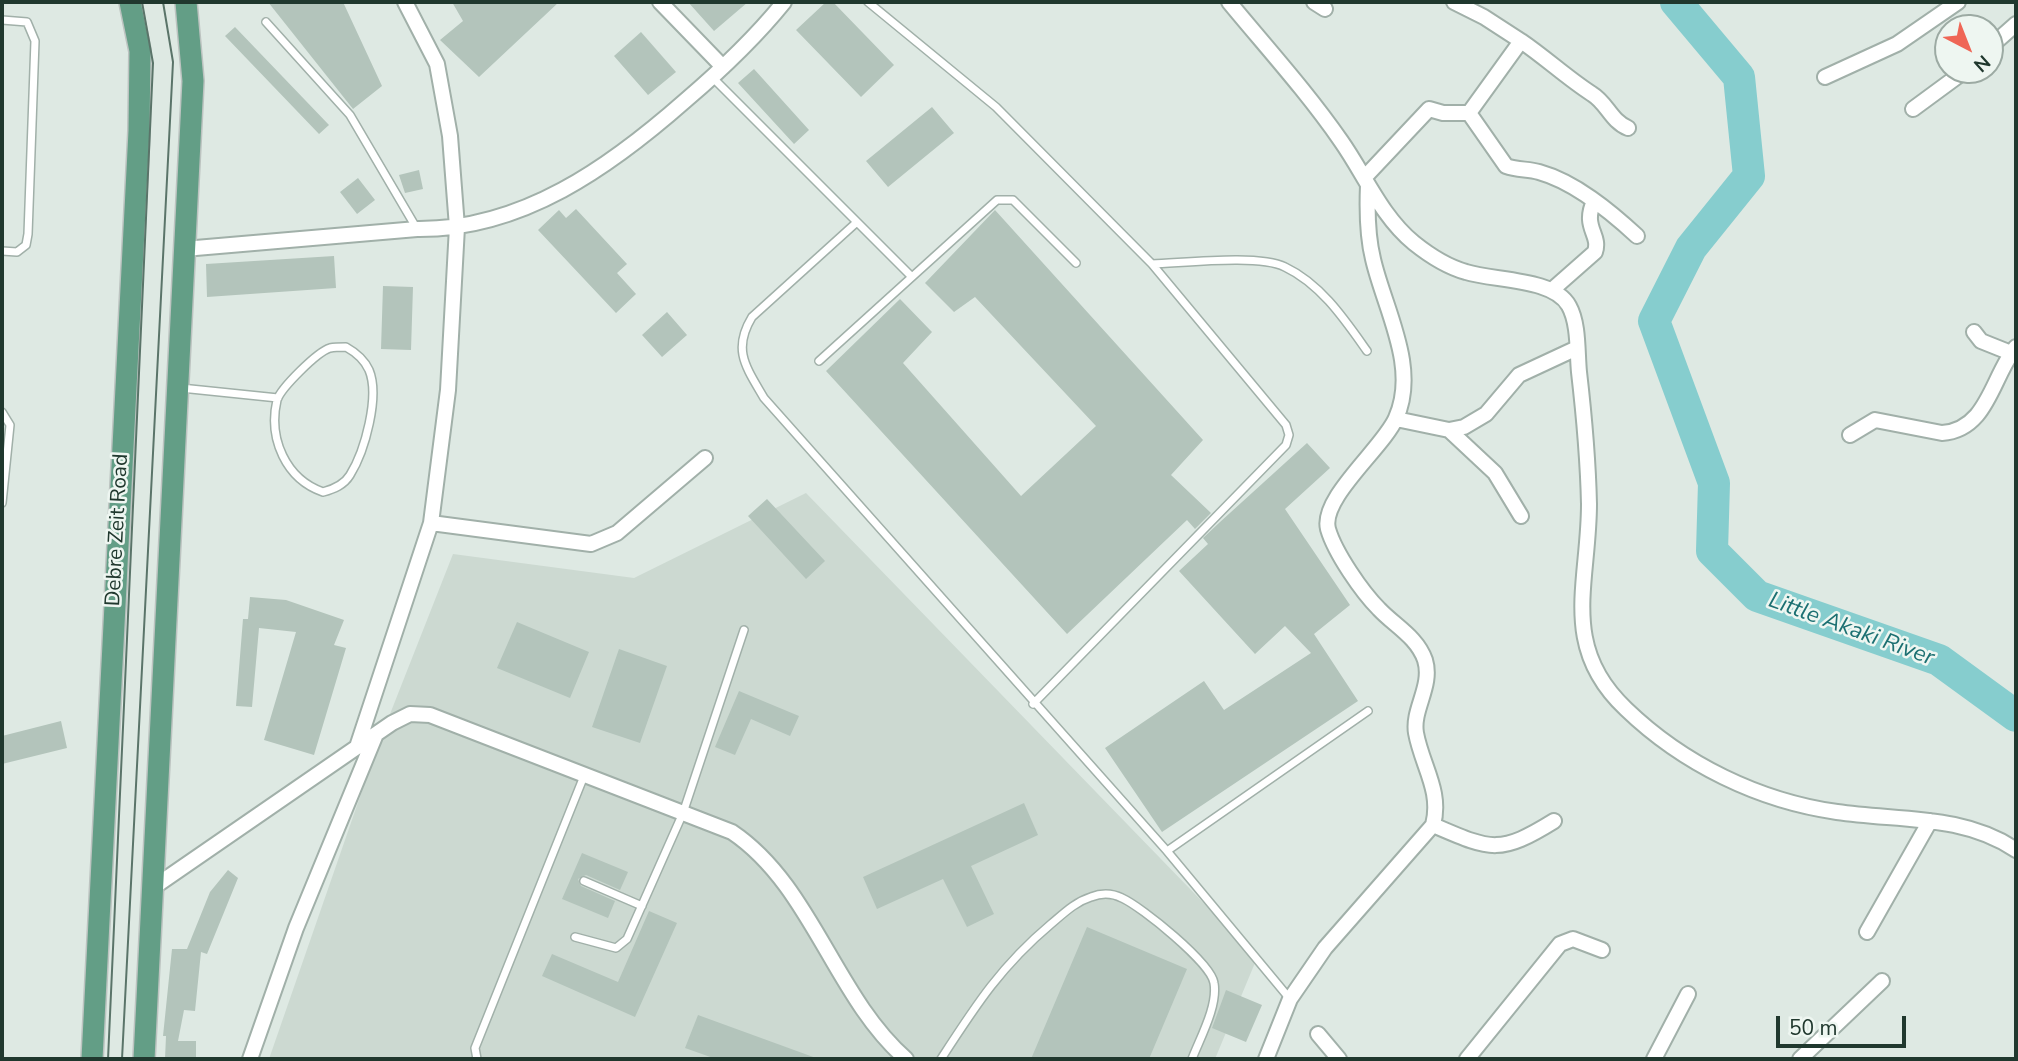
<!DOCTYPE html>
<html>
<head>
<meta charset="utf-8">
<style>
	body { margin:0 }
	#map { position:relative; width:2018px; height:1061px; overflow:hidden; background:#dee9e3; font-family:"Nunito Sans",sans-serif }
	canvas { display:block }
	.frame { position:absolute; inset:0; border:4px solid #20382e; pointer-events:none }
	.north { position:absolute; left:1934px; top:14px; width:70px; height:70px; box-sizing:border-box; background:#eef6f1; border:2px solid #9caaa3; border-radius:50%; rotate:138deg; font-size:19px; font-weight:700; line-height:28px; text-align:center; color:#20382e }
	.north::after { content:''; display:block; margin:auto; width:24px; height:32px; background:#ef6656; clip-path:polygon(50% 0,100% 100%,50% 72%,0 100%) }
	.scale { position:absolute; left:1776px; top:1016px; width:130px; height:32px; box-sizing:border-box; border:4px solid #20382e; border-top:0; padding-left:9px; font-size:21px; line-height:24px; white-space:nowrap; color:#20382e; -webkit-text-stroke:5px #eef6f1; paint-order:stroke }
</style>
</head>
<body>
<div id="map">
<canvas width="2018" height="1061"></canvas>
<div class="frame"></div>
<div class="north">N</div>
<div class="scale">50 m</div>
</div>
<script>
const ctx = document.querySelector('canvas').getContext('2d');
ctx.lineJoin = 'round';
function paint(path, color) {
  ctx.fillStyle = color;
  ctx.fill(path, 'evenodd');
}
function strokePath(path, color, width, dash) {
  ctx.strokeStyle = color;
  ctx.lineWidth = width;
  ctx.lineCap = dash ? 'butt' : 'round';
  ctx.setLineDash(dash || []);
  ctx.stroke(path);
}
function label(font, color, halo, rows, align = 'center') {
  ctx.font = font + ' "Nunito Sans",sans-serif';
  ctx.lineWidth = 5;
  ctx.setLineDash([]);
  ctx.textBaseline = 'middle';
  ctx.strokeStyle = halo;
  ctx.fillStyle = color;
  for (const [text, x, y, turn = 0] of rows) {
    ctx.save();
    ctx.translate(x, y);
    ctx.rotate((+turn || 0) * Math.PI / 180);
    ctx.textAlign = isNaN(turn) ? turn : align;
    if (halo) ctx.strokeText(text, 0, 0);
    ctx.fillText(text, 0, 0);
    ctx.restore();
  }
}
const built = new Path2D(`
	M806 493 1257 958 1215 1059H269L379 742 453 554 634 578Z`);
const river = new Path2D(`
	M1676 2 1739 77 1749 176 1691 248 1654 321 1714 483 1712 551 1757 596 1939 660 2016 716`);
const building = new Path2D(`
	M268 2H343L382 86 353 109Z
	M452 2H559L479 77 440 40 463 21Z
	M688 2H748L714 31Z
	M826 2H833L894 65 861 97 796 30Z
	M235 27 329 125 319 134 225 36Z
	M641 32 676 72 648 95 614 56Z
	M754 69 809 130 794 144 738 83Z
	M932 107 954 133 888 187 866 161Z
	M419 170 423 189 405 193 399 175Z
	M358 178 375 200 357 214 340 192Z
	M576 209 627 264 617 273 636 294 616 313 538 230 559 210 566 218Z
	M995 210 1203 440 1171 475 1211 513 1195 529 1187 520 1067 634 826 371 900 299 932 332 903 363 1021 496 1096 426 975 297 954 312 925 283Z
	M334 256 336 288 207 297 206 264Z
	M383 286 413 287 411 350 381 349Z
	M667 312 687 335 662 357 642 335Z
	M1307 443 1330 468 1285 509 1350 605 1314 634 1358 701 1162 832 1105 748 1204 681 1224 710 1311 653 1285 626 1255 654 1179 571 1208 544 1203 538 1220 522Z
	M767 499 825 561 806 579 748 516Z
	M250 597 286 600 344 620 334 645 346 648 314 755 264 740 296 632 259 628 252 707 236 706 243 619H248Z
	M517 622 589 652 570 698 497 668Z
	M619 649 667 666 640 743 592 727Z
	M739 691 799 716 790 736 751 719 735 755 715 747Z
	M61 721 67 748 2 764V736Z
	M1024 803 1038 835 971 866 994 914 967 927 943 879 877 909 863 877Z
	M582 853 628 872 620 890 586 875 578 879 581 886 615 901 608 918 562 899Z
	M228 870 238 878 207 954 201 952 195 1011 184 1010 178 1041H196V1059H165L166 1036H163L172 949H187L210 892Z
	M649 911 677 923 635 1017 542 976 552 954 618 982Z
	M1087 927 1187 969 1149 1059H1031Z
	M1226 990 1262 1005 1246 1042 1212 1028Z
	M698 1015 816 1058V1059H716L685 1048Z`);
const service = new Path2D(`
	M868 2 996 107 1152 264 1286 425 1289 435 1286 445 1033 704
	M2 20 27 22 35 41 28 234 26 245 17 252 2 251
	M266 22 350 115 417 229
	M712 77 911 276
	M857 222 752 317C732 350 746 367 764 398L1167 851 1290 999
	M1152 264C1184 263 1259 254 1285 267 1321 284 1345 320 1367 351
	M346 347C355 352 364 359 369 370 380 396 365 451 350 475 344 485 334 489 323 492 286 479 268 439 277 400 281 388 317 352 330 348 335 347 341 347 346 347Z
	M819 361 997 200H1013L1076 263
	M181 388 278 398
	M2 412 10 425 2 503
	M1167 851 1368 711
	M584 881 642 906
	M575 937 616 948 627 939 683 813 744 630
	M477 1059 475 1048 584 776
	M941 1059C976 1005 1001 966 1051 924 1064 913 1075 902 1091 897 1101 893 1112 893 1122 898 1142 907 1211 963 1214 983 1218 1006 1200 1038 1192 1059`);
const minor = new Path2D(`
	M660 2 723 67
	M1229 2C1267 48 1307 92 1341 141 1365 175 1381 216 1414 243 1429 255 1448 267 1466 272 1494 281 1554 278 1569 306 1579 324 1577 352 1579 372 1584 415 1588 460 1589 504 1589 583 1559 646 1626 709 1683 764 1759 801 1837 812 1898 821 1963 814 2016 850
	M1314 2 1325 9
	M1454 2 1484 17 1521 41
	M1990 47 2016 24
	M1825 77 1897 44 1958 2
	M1913 109 1966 70
	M1469 113 1506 166C1517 170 1528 169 1539 172 1575 182 1610 211 1637 236
	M1364 178 1429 109 1443 113H1469L1521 41C1546 58 1567 78 1592 94 1607 103 1611 121 1628 128
	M184 249 417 229C522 230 610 167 686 100 721 70 755 38 784 2
	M1553 289 1595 252C1601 234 1582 228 1594 201
	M1974 332 1981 341 2011 353
	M1396 419 1449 430 1464 427 1486 414 1519 375 1577 348
	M1449 430 1495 473 1521 516
	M1850 435 1875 420 1942 433C1988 430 1992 376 2016 347
	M431 523 591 544 617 533 705 458
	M357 747 431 523 448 390 457 227 450 136 437 64 405 2
	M1433 825C1491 850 1499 855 1554 821
	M154 887 392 723 410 714 430 715 732 832C812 886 834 996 906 1059
	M1867 932 1930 821
	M1318 1034 1339 1059
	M250 1059 296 928 376 734
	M1266 1059 1290 999 1325 948 1433 825C1442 791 1422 766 1416 733 1412 709 1433 686 1425 660 1417 637 1395 626 1379 609 1362 592 1335 553 1328 529 1320 498 1384 447 1396 418 1419 367 1384 308 1373 259 1367 235 1367 209 1368 185
	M1467 1059 1560 944 1573 939 1602 950
	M1654 1059 1688 994
	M1800 1059 1882 981`);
const primary = new Path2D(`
	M92 1059 139 131 140 51 130 2
	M144 1059 193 81 186 2`);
const tram = new Path2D(`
	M108 1059 153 63 142 2
	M122 1059 173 62 163 2`);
const streetNames = [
	["Debre Zeit Road",118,530,-87]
];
const waterNames = [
	["Little Akaki River",1851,630,20]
];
paint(built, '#ccd9d1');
strokePath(river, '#86cdce', 32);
paint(building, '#b3c4bb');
strokePath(service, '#a1b0a9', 10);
strokePath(minor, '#a1b0a9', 18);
strokePath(primary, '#bcc3c0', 24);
strokePath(service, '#fff', 7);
strokePath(minor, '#fff', 14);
strokePath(primary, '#639e86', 21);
strokePath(tram, '#5a7469', 2);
label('21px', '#20382e', '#eef6f1', streetNames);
label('italic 23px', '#1c7072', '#eef6f1', waterNames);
</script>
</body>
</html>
